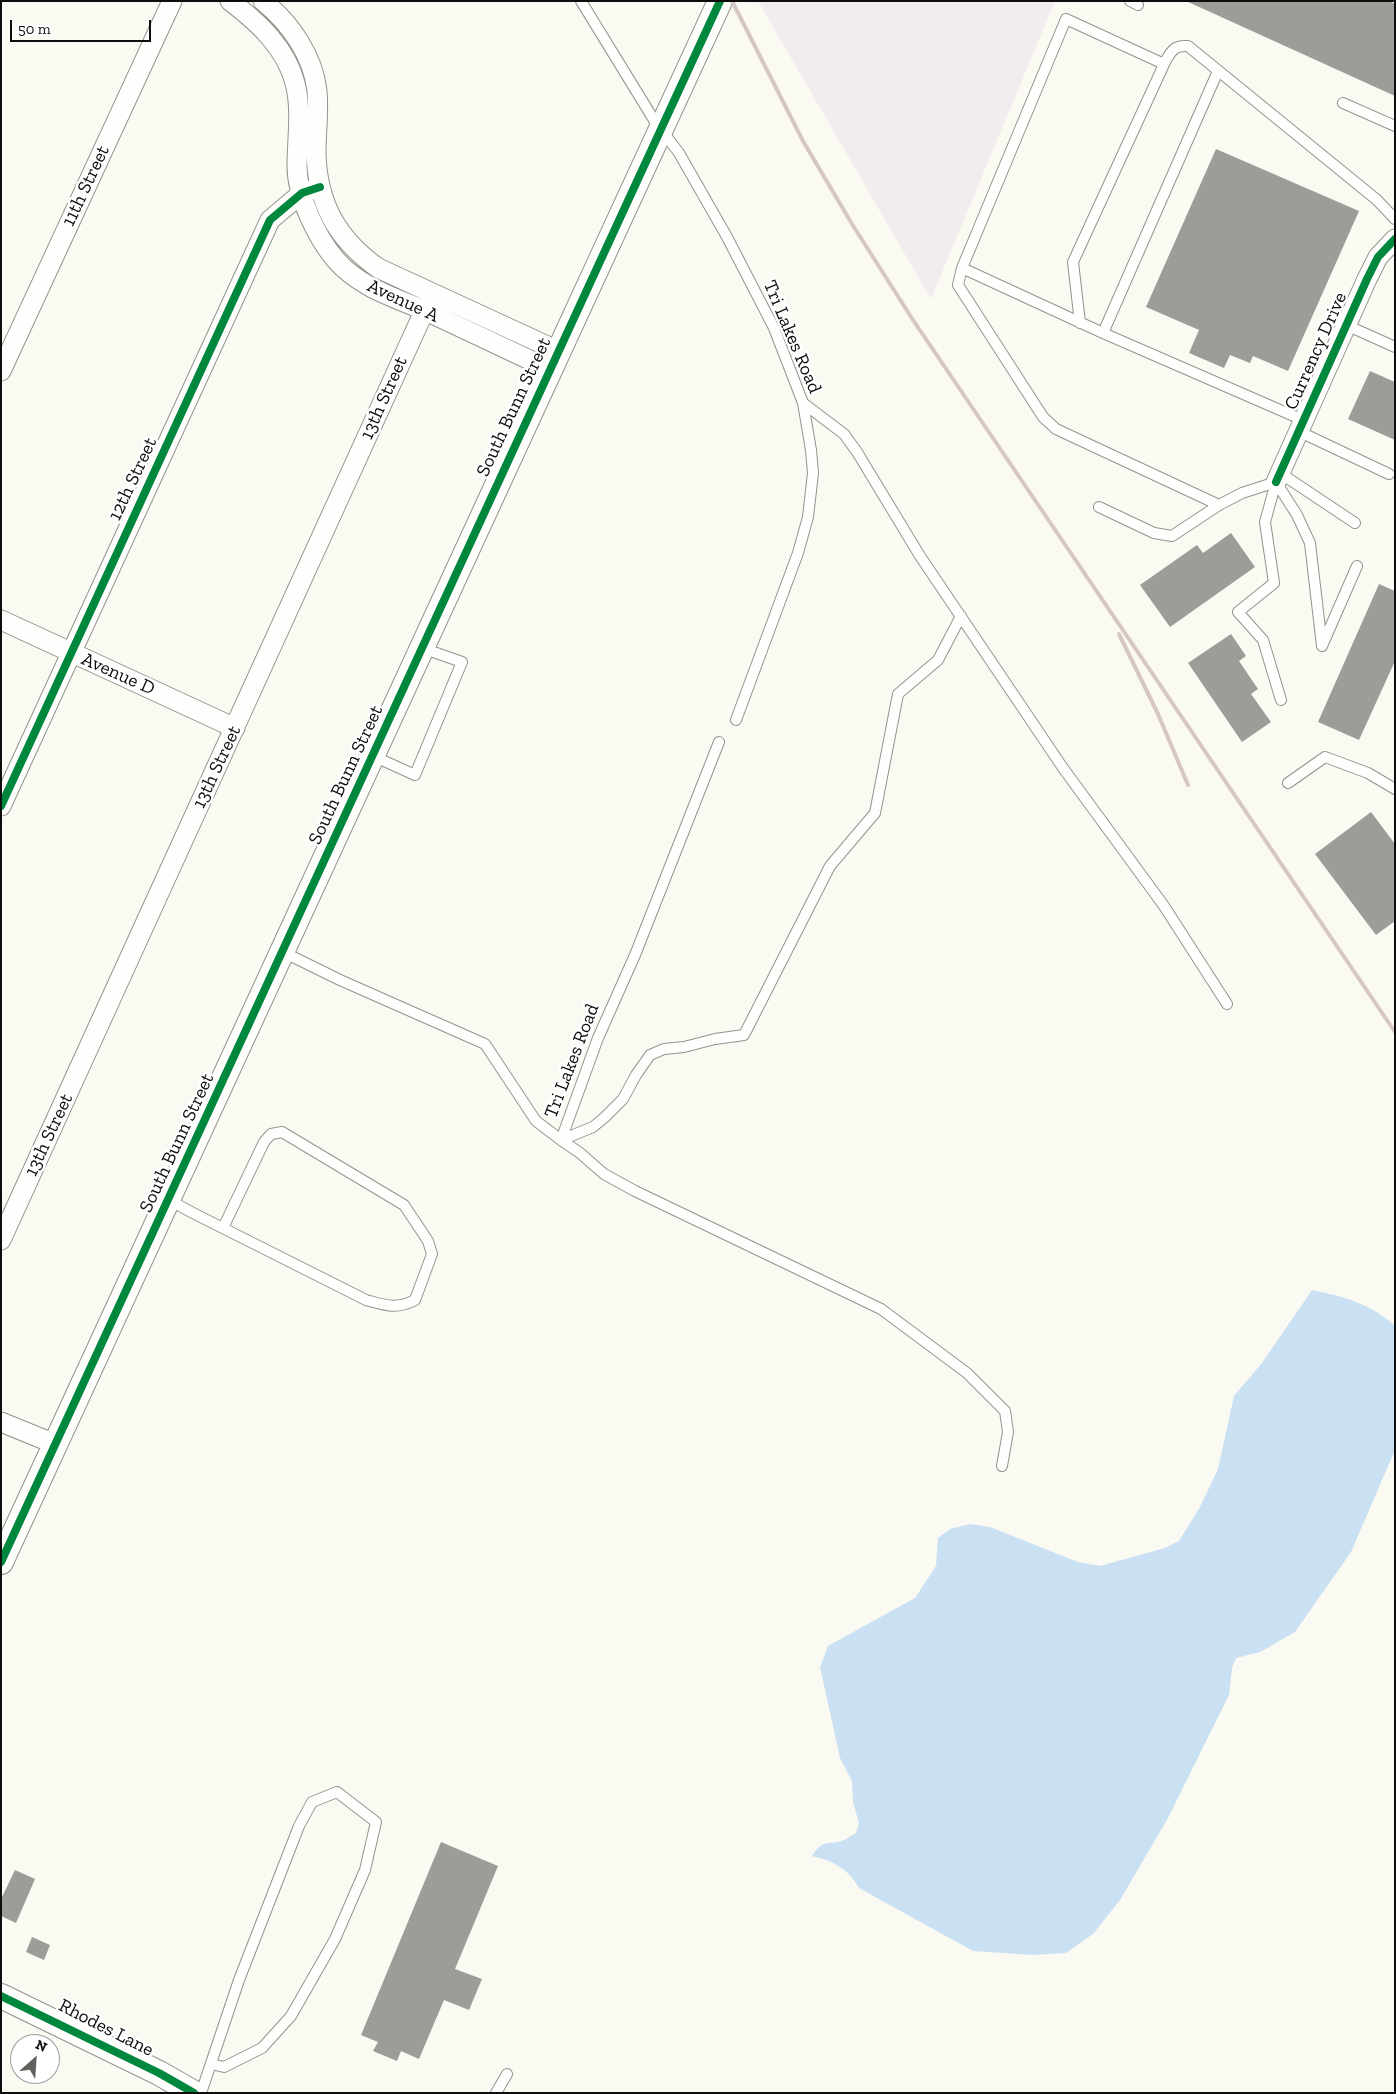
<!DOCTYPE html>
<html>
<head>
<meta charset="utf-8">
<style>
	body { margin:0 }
	#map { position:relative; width:1396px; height:2094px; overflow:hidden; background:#faf9f2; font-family:"Zilla Slab",serif }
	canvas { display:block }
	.frame { position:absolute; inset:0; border:2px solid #0d0d0d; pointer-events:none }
	.north { position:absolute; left:10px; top:2034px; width:50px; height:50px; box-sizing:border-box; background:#fff; border:1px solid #9e9e9e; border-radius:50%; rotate:26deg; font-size:14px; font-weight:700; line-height:20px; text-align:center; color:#0d0d0d }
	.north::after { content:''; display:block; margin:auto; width:18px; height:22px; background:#60605d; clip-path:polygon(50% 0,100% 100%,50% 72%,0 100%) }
	.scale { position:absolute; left:10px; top:20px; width:141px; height:22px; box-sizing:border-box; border:2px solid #0d0d0d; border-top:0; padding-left:6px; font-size:15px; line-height:18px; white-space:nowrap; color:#0d0d0d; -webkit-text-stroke:4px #fff; paint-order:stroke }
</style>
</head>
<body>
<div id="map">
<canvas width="1396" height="2094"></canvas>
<div class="frame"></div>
<div class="north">N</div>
<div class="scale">50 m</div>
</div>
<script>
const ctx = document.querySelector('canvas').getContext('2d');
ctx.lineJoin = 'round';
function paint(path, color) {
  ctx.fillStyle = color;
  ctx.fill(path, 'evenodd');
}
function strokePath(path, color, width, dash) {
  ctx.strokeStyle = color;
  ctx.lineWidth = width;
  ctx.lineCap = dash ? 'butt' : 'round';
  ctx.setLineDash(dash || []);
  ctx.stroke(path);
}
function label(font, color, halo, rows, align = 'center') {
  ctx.font = font + ' "Zilla Slab",serif';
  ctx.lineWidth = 5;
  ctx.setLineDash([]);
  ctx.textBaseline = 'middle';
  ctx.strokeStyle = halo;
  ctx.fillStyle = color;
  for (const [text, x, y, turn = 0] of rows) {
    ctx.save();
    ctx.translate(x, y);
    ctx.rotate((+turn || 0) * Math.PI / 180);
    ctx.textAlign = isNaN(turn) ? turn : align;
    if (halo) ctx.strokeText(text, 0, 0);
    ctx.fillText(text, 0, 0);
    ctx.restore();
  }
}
const industrial = new Path2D(`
	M758 1H1055L931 299Z`);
const water = new Path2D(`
	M1312 1290C1342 1296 1372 1304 1395 1326V1450L1351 1552 1295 1632 1260 1652 1236 1658 1232 1668 1229 1695 1168 1818 1120 1900 1093 1934 1066 1953 1033 1955 973 1951 859 1888C848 1868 833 1861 812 1856 823 1839 827 1845 842 1841 847 1839 852 1835 856 1833L859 1823 853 1802 852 1781 840 1758 820 1667 828 1646 915 1598 936 1566 938 1538 950 1529 970 1524 990 1527 1078 1562 1100 1566 1165 1548 1179 1541 1200 1507 1218 1469 1234 1396 1262 1363Z`);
const building = new Path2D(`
	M1186 1H1389L1395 4V96Z
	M1216 149 1359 211 1288 371 1253 356 1250 363 1230 355 1224 368 1189 353 1199 330 1146 307Z
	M1370 371 1395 382V440L1348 419Z
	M1231 533 1255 567 1170 627 1140 585 1197 545 1203 553Z
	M1379 584 1395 591V661L1359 740 1318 722Z
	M1231 634 1246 656 1239 661 1258 689 1251 694 1271 722 1242 742 1188 663Z
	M1371 812 1395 844V921L1376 935 1315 854Z
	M441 1842 498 1866 455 1969 482 1979 469 2010 444 2000 419 2059 401 2051 397 2061 373 2051 378 2042 361 2035Z
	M15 1870 35 1879 16 1923 1 1916V1899Z
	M32 1937 50 1945 44 1960 26 1952Z`);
const service = new Path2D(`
	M581 1 654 120 679 153 727 237 774 328 803 403 811 450 813 473 808 517 798 553 736 720
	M1130 1 1138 5
	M1164 64 1066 19 962 268 958 285 1043 417 1056 429 1219 505 1242 493 1276 482
	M1218 71 1103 333 1303 420
	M1343 103 1395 126
	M962 268 1103 333
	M1080 323 1073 262 1166 60C1172 50 1175 45 1188 46L1377 200 1395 219
	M1346 325 1395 347
	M803 403 844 434 857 452 920 556 1063 768 1164 906 1227 1004
	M1298 431 1389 474
	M1280 473 1355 523
	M1276 482 1297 515 1310 543 1322 646 1357 566
	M1276 482 1265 522 1274 583 1238 612 1263 640 1281 700
	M1099 507 1154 533 1172 536 1219 505
	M719 742 635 955 598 1038 561 1140 580 1153 604 1174 635 1191 881 1309 967 1373 1005 1411 1008 1432 1002 1466
	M373 756 415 775 462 662 422 648
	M1288 783 1325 757 1368 773 1395 789
	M283 952 340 980 485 1044 536 1121 561 1140 593 1127 605 1117 623 1099 636 1075 650 1055 664 1049 684 1047 715 1039 744 1035 830 866 875 813 898 694 938 660 961 616
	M169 1200 193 1213 366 1300C385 1305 396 1310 415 1300L432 1254 428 1241 404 1205 282 1132 271 1134 264 1142 223 1228
	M201 2093 239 1980 299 1826 312 1802 337 1792 376 1822 365 1870 335 1939 291 2016 262 2048 224 2067 211 2064
	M496 2093 507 2074`);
const minor = new Path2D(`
	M230 1C258 22 286 48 295 83 302 110 297 138 297 166 297 196 316 236 335 259 359 287 393 297 426 311 467 330 508 350 549 369
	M263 1C290 23 313 55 317 91 319 111 316 132 316 152 317 203 337 239 378 268L558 351
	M1 371 172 1
	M1276 482 1367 279 1378 257 1395 239
	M1 620 235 728
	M1 806 270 220 302 193 320 187
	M1 1240 432 294
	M1 1422 55 1444`);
const tertiary = new Path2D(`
	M1 1562 720 1
	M1 1996 159 2073 194 2093`);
const rail = new Path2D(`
	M732 1 803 141 852 224 913 320 1395 1032
	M1119 634 1158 714 1188 785`);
const cycleway = new Path2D(`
	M1276 482 1367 279 1378 257 1395 239
	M1 806 270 220 302 193 320 187
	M1 1562 720 1
	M1 1996 159 2073 194 2093`);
const streetNames = [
	["11th Street",86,186,-65],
	["Avenue A",403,301,25],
	["Tri Lakes Road",792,337,67],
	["Currency Drive",1316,351,-66],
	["13th Street",384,398,-66],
	["South Bunn Street",514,407,-65],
	["12th Street",133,479,-65],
	["Avenue D",118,674,24],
	["13th Street",217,767,-65],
	["South Bunn Street",346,775,-65],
	["Tri Lakes Road",572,1061,-69],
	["13th Street",49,1135,-65],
	["South Bunn Street",177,1143,-65],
	["Rhodes Lane",106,2028,27]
];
paint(industrial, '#f2ecef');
paint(water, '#cae1f3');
paint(building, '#9d9c98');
strokePath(service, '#949390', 12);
strokePath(minor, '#949390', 21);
strokePath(tertiary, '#949390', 26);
strokePath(service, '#fefefd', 10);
strokePath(minor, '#fefefd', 19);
strokePath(tertiary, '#fefefd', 24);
strokePath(rail, '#d6c7c5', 4);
strokePath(cycleway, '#00873e', 8);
label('19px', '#0d0d0d', '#fff', streetNames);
</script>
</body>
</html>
